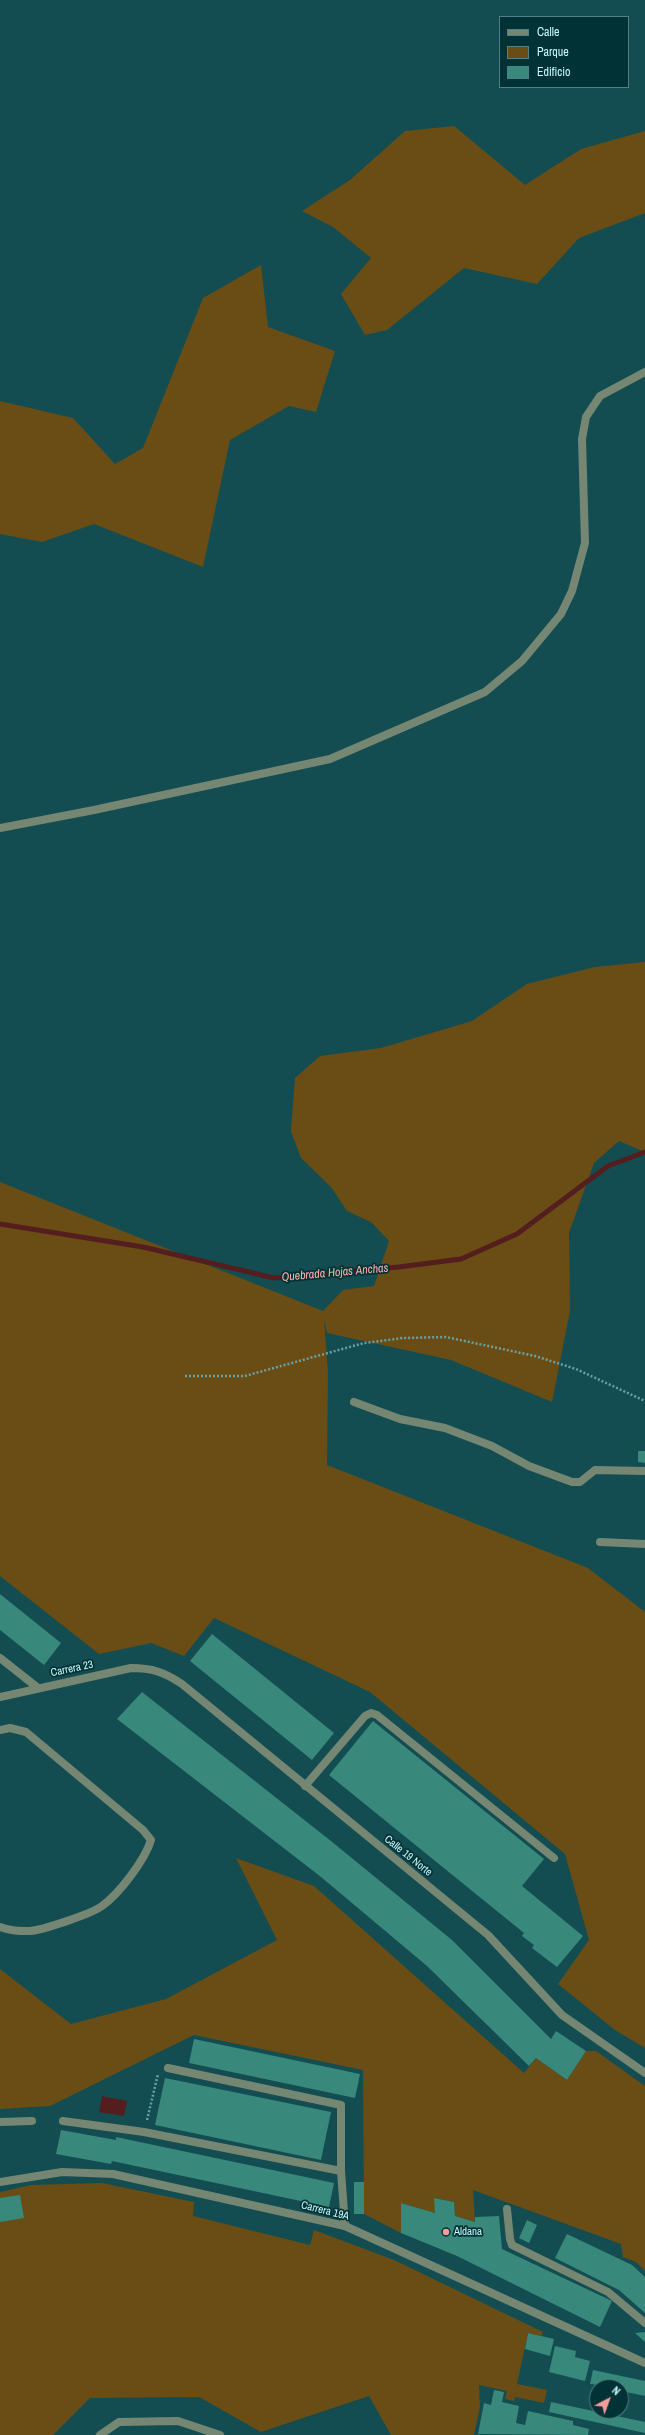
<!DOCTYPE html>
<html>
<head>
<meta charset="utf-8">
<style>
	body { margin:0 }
	#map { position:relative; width:645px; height:2435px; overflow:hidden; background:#134d51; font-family:"Archivo Narrow",sans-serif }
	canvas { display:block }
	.legend { position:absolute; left:499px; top:16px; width:130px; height:72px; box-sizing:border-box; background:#013235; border:1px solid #518184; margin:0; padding:5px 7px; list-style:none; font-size:12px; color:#c9f8fb }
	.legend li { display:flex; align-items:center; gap:8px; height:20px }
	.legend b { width:20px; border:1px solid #518184 }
	.north { position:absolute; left:589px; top:2379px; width:40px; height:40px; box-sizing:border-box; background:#013235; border:1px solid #518184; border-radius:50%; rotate:41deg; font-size:11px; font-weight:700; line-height:16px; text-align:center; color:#c9f8fb }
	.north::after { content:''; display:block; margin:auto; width:14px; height:18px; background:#f59b99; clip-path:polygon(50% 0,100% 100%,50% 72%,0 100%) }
</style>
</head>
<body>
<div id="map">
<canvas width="645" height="2435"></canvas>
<ul class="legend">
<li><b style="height:5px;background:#758772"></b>Calle</li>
<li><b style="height:11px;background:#694d15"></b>Parque</li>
<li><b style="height:11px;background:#38887b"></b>Edificio</li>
</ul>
<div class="north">N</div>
</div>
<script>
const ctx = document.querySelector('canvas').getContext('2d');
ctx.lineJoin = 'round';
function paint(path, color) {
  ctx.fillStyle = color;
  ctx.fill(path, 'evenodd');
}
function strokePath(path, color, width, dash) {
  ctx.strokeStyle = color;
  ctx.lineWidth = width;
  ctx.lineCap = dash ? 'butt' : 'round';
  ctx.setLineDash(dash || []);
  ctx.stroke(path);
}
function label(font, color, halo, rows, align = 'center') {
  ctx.font = font + ' "Archivo Narrow",sans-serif';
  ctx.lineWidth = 3.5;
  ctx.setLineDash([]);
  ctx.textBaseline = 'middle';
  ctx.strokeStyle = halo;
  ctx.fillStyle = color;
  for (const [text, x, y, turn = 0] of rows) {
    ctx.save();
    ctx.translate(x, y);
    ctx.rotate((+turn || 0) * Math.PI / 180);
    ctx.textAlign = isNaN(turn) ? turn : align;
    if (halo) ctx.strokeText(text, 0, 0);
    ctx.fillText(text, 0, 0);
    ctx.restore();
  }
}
const green = new Path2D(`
	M454 126 525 185 581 149 645 131V213L579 238 537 284 464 268 387 330 365 335 341 294 371 258 333 227 302 211 350 180 405 131Z
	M261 265 268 327 335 351 316 412 289 406 230 440 203 567 94 524 42 542 0 534V401L73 418 115 464 143 448 203 298Z
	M645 962V1152L619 1141 594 1163 569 1233 570 1311 552 1402 451 1360 327 1333 324 1319 328 1373 327 1465 588 1568 645 1612V2048L615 2030 558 1984 589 1940 565 1854 370 1692 214 1618 184 1656 151 1643 99 1654 0 1576V1182L323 1311 343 1290 374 1286 389 1241 371 1222 347 1211 331 1187 301 1158 291 1131 295 1078 320 1056 381 1048 472 1021 527 984 595 967Z
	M236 1858 314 1886 524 2073 536 2058 567 2080 586 2051H596L645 2086V2271L636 2262 623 2257 621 2244 473 2190 475 2222 455 2216 454 2202 435 2198V2213L401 2203V2233L364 2214 363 2070 194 2035 50 2106 0 2109V1969L71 2024 166 1999 277 1940Z
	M102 2183 194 2202 193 2216 310 2245 314 2230 394 2260 543 2332 542 2336 528 2333 517 2384 547 2390 544 2403 515 2397 514 2401 505 2399 507 2391 479 2385 480 2407 474 2435H391L369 2396 261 2432 199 2397 90 2398 53 2435H0V2192L31 2185Z`);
const water = new Path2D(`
	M102 2096 127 2101 124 2116 99 2112Z`);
const stream = new Path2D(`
	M0 1224 143 1247 274 1278 399 1267 461 1259 517 1234 608 1166 645 1152`);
const building = new Path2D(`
	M638 1451H645V1463L638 1462Z
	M0 1594 61 1643 44 1665 0 1630Z
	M212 1634 334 1733 312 1760 190 1661Z
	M142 1692 331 1841 452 1940 551 2039 556 2031 586 2051 567 2080 536 2058 529 2066 427 1966 321 1877 117 1719Z
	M373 1721 544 1859 522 1886 583 1936 557 1967 532 1948 534 1945 522 1936 524 1933 329 1775Z
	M194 2039 360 2074 355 2098 189 2063Z
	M165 2078 331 2112 321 2160 155 2125Z
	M61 2130 116 2140V2137L334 2183 329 2207 112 2161 111 2164 56 2154Z
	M354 2182H364V2214H354Z
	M20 2195 24 2218 0 2222V2198Z
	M434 2198 454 2202 455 2216 475 2222V2217L499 2216 502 2249 612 2301 600 2327 457 2256 401 2233V2203L435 2213Z
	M527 2220 537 2225 529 2243 519 2238Z
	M567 2234 632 2265 645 2277V2313L619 2290 555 2258Z
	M645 2332V2342L635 2333Z
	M528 2333 554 2339 550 2356 525 2349Z
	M555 2346 576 2351 575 2357 590 2361 585 2381 549 2372Z
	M593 2370 645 2381V2396L621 2391V2387L590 2384Z
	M494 2390 504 2392 502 2402 519 2406 516 2423 525 2425 528 2411 573 2421V2425L589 2429 588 2435 478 2434 484 2403 491 2405Z
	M551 2402 645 2422V2433L549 2412Z`);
const path = new Path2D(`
	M185 1376H245L364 1343 403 1338 446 1337 535 1356 576 1369 645 1401
	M147 2120 158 2074`);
const service = new Path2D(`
	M354 1402 400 1419 445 1428 492 1446 529 1466 572 1482H580L595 1470 645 1471
	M600 1542 645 1544
	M0 1730 10 1728 26 1732 143 1830 151 1840C145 1860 119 1894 102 1906 91 1914 43 1930 30 1931 19 1931 10 1931 0 1927
	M305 1786 365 1716 371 1713 377 1715 554 1858
	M168 2068 341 2105V2171L345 2226
	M63 2121 144 2132 341 2171
	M0 2122 32 2121
	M507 2209 510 2239 512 2245 608 2292 645 2323
	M100 2435 119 2422 178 2421 220 2435`);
const minor = new Path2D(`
	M0 828 94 810 330 759 485 692 522 661 561 614 572 591 585 543 582 439 586 417 600 396 645 372
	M0 1658 38 1688
	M0 1697 131 1668C152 1668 164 1672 182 1684L488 1935 562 2015 645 2073
	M0 2182 62 2172 113 2174 345 2226 645 2363`);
const markers = [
	[446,2232,4,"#f59b99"]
];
const streetNames = [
	["Carrera 23",72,1669,-12],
	["Calle 19 Norte",408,1856,39],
	["Carrera 19A",325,2211,14]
];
const poiNames = [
	["Aldana",454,2232]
];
const waterNames = [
	["Quebrada Hojas Anchas",335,1273,-5]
];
paint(green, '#694d15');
paint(water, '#541e1f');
strokePath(stream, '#541e1f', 5);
paint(building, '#38887b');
strokePath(path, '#6ca1a4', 2.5, [2, 2]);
strokePath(service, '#758772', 8);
strokePath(minor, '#758772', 8);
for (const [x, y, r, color] of markers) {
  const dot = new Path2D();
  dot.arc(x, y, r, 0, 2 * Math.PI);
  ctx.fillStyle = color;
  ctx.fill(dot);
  strokePath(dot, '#013235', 1.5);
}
label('11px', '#c9f8fb', '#013235', streetNames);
label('11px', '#c9f8fb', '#013235', poiNames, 'left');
label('italic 12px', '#fcb1ae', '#013235', waterNames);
</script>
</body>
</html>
